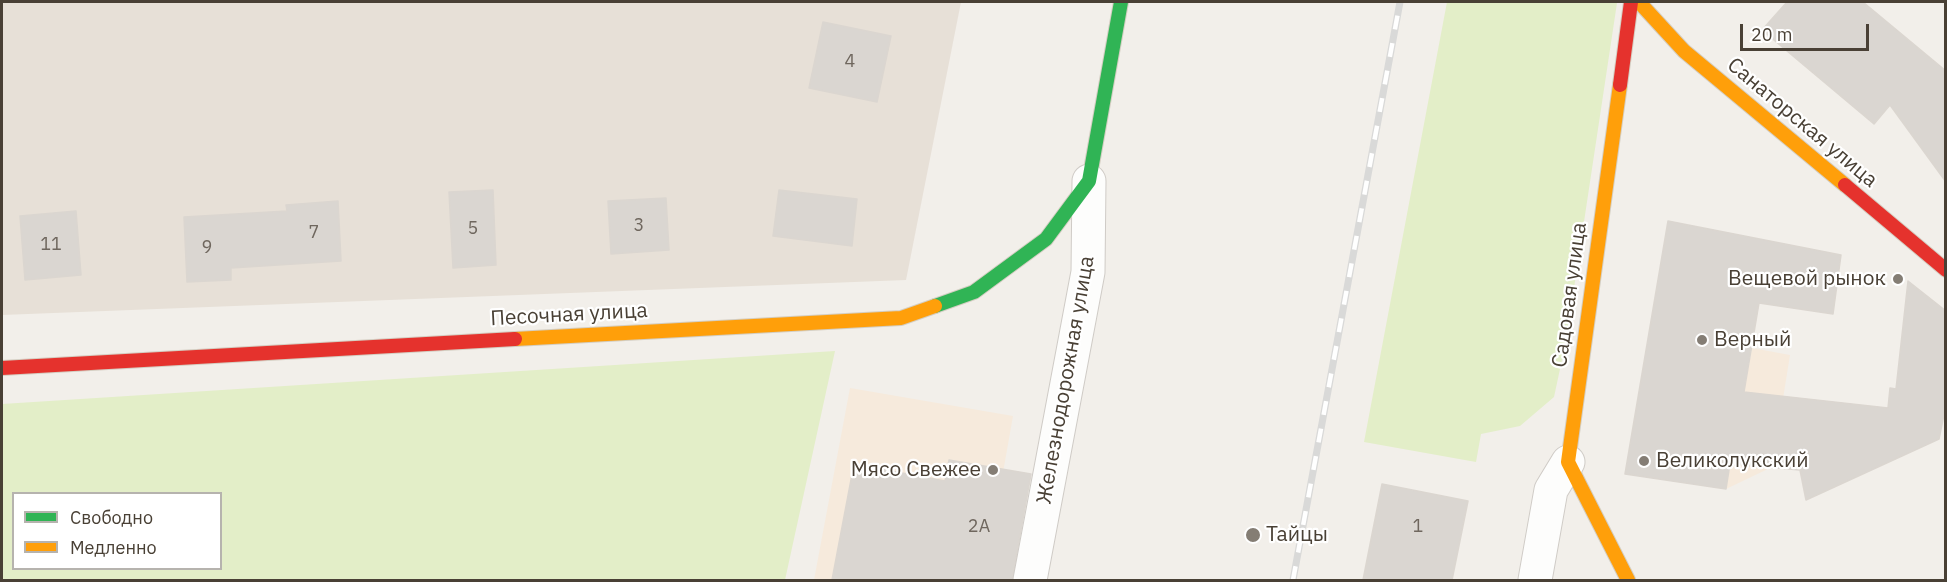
<!DOCTYPE html>
<html>
<head>
<meta charset="utf-8">
<style>
	body { margin:0 }
	#map { position:relative; width:1947px; height:582px; overflow:hidden; background:#f2efea; font-family:"IBM Plex Sans",sans-serif }
	canvas { display:block }
	.frame { position:absolute; inset:0; border:3px solid #494035; pointer-events:none }
	.legend { position:absolute; left:12px; top:492px; width:210px; height:78px; box-sizing:border-box; background:#fff; border:2px solid #b6b3ae; margin:0; padding:8px 10px; list-style:none; font-size:18px; color:#494035 }
	.legend li { display:flex; align-items:center; gap:12px; height:30px }
	.legend b { width:30px; border:2px solid #b6b3ae }
	.scale { position:absolute; left:1740px; top:24px; width:129px; height:27px; box-sizing:border-box; border:3px solid #494035; border-top:0; padding-left:8px; font-size:18px; line-height:21px; white-space:nowrap; color:#494035; -webkit-text-stroke:4px #fff; paint-order:stroke }
</style>
</head>
<body>
<div id="map">
<canvas width="1947" height="582"></canvas>
<div class="frame"></div>
<ul class="legend">
<li><b style="height:8px;background:#30b455"></b>Свободно</li>
<li><b style="height:8px;background:#ff9f0a"></b>Медленно</li>
</ul>
<div class="scale">20 m</div>
</div>
<script>
const ctx = document.querySelector('canvas').getContext('2d');
ctx.lineJoin = 'round';
function paint(path, color) {
  ctx.fillStyle = color;
  ctx.fill(path, 'evenodd');
}
function strokePath(path, color, width, dash) {
  ctx.strokeStyle = color;
  ctx.lineWidth = width;
  ctx.lineCap = dash ? 'butt' : 'round';
  ctx.setLineDash(dash || []);
  ctx.stroke(path);
}
function label(font, color, halo, rows, align = 'center') {
  ctx.font = font + ' "IBM Plex Sans",sans-serif';
  ctx.lineWidth = 4.5;
  ctx.setLineDash([]);
  ctx.textBaseline = 'middle';
  ctx.strokeStyle = halo;
  ctx.fillStyle = color;
  for (const [text, x, y, turn = 0] of rows) {
    ctx.save();
    ctx.translate(x, y);
    ctx.rotate((+turn || 0) * Math.PI / 180);
    ctx.textAlign = isNaN(turn) ? turn : align;
    if (halo) ctx.strokeText(text, 0, 0);
    ctx.fillText(text, 0, 0);
    ctx.restore();
  }
}
const residential = new Path2D(`
	M2 2H961L906 280 2 315Z`);
const commercial = new Path2D(`
	M1752 348 1790 355 1772 467 1726 489Z
	M850 388 1013 416 984 580H814Z`);
const green = new Path2D(`
	M1447 2H1616L1617 3 1566 341 1554 397 1520 426 1481 434 1476 462 1364 442Z
	M835 351 785 580H2V404ZM14 494H220V568H14Z`);
const building = new Path2D(`
	M1787 2H1863L1946 71V182L1890 105 1874 124 1762 30Z
	M823 22 891 36 877 102 809 88Z
	M493 190 496 265 453 268 449 192Z
	M779 190 857 199 852 246 773 236Z
	M666 198 669 250 611 254 608 201Z
	M338 201 341 261 231 268V280L187 282 184 217 287 211 286 205Z
	M76 211 81 275 25 280 20 216Z
	M1668 221 1841 255 1833 314 1759 303 1744 392 1888 408 1890 388 1896 389 1908 281 1946 311V405L1939 439 1806 500 1800 470 1730 464 1726 489 1625 474Z
	M949 460 1031 474 1012 580H832L854 464 945 481Z
	M1382 484 1468 501 1452 580H1363Z`);
const street = new Path2D(`
	M1030 580 1088 272 1089 181
	M1535 580 1551 490 1568 462`);
const fast = new Path2D(`
	M935 306 974 292 1046 239 1089 181 1121 2`);
const slow = new Path2D(`
	M1639 2 1684 51 1845 185
	M1620 85 1568 462 1628 580
	M515 339 901 318 935 306`);
const jam = new Path2D(`
	M1620 85 1631 2
	M1845 185 1946 270
	M2 368 515 339`);
const rail = new Path2D(`
	M1293 580 1400 2`);
const markers = [
	[1898,279,6,"#847d74"],
	[1702,340,6,"#847d74"],
	[1644,461,6,"#847d74"],
	[993,470,6,"#847d74"],
	[1253,535,8,"#847d74"]
];
const numberNames = [
	["4",850,62],
	["3",639,226],
	["5",473,229],
	["7",314,233],
	["11",51,245],
	["9",207,248],
	["2А",979,527],
	["1",1418,527]
];
const streetNames = [
	["Санаторская улица",1802,123,40],
	["Садовая улица",1570,295,-82],
	["Песочная улица",569,315,-3],
	["Железнодорожная улица",1066,380,-80]
];
const poiNames = [
	["Вещевой рынок",1886,279,"right"],
	["Верный",1714,340],
	["Великолукский",1656,461],
	["Мясо Свежее",981,470,"right"],
	["Тайцы",1266,535]
];
paint(residential, '#e7e0d7');
paint(commercial, '#f6eadc');
paint(green, '#e3eec8');
paint(building, '#dad6d1');
strokePath(building, '#dbd6d0', 1.5);
strokePath(street, '#cfcbc6', 35);
strokePath(fast, '#d4cec2', 16);
strokePath(slow, '#d4cec2', 16);
strokePath(jam, '#d4cec2', 16);
strokePath(street, '#fdfdfc', 33);
strokePath(fast, '#30b455', 14);
strokePath(slow, '#ff9f0a', 14);
strokePath(jam, '#e5322d', 14);
strokePath(rail, '#d9d9d8', 7);
strokePath(rail, '#fff', 4.5, [14]);
for (const [x, y, r, color] of markers) {
  const dot = new Path2D();
  dot.arc(x, y, r, 0, 2 * Math.PI);
  ctx.fillStyle = color;
  ctx.fill(dot);
  strokePath(dot, '#fff', 2);
}
label('18px', '#6f675e', null, numberNames);
label('21px', '#494035', '#fff', streetNames);
label('21px', '#494035', '#fff', poiNames, 'left');
</script>
</body>
</html>
